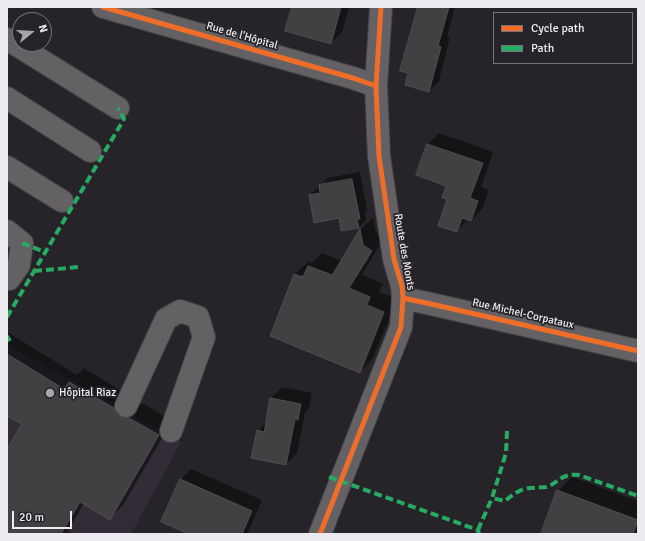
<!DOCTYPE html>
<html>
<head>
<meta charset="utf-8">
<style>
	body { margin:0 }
	#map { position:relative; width:645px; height:541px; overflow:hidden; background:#272429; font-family:Signika,sans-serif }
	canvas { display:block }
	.frame { position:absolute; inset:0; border:8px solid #edebef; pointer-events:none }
	.legend { position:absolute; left:493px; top:12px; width:140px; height:52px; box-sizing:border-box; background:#27232a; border:1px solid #767379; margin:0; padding:5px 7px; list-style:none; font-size:12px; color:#edebef }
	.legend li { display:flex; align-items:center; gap:8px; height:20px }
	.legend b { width:20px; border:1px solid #767379 }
	.north { position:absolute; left:12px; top:12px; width:40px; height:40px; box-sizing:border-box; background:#27232a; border:1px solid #767379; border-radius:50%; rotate:72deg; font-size:11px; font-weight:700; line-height:16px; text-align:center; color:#edebef }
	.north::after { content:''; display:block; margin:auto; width:14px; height:18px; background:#a8a5aa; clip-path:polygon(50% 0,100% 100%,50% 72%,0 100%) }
	.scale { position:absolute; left:12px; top:511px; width:60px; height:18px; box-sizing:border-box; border:2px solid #edebef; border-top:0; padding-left:5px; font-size:12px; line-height:14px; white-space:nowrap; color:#edebef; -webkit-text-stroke:3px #27232a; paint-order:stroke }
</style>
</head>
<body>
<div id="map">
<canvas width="645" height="541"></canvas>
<div class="frame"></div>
<ul class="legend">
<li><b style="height:5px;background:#ee6e29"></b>Cycle path</li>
<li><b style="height:5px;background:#26ab63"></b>Path</li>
</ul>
<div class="north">N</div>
<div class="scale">20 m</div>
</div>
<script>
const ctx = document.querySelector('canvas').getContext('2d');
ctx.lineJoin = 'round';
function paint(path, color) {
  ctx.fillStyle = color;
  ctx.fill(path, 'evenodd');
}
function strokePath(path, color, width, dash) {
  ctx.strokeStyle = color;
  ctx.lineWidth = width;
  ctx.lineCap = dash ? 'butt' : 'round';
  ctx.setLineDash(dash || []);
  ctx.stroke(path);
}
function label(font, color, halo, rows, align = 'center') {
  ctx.font = font + ' Signika,sans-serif';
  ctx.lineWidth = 3.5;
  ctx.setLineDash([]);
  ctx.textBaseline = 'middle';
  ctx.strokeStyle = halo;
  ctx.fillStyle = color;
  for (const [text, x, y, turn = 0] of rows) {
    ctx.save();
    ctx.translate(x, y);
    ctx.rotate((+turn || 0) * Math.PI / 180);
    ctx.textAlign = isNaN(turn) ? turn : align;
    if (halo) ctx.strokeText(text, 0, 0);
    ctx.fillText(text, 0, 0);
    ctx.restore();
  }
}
const built = new Path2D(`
	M7 344 181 442 131 534H7Z`);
const shadow = new Path2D(`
	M293 7H349L342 32 331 43Z
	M414 7H455L447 36 450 37 439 81 429 91 409 72 418 9Z
	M439 133 493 152 481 187 489 190 482 209 471 220 468 219 457 231 448 199V186L417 175 428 144Z
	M360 172 367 210 365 212 366 220 359 227 340 217 310 195 317 188 320 187V186L327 178Z
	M373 218 376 232 384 237 362 275 383 284 379 292 397 299 373 358 360 372 271 336 295 274 309 261 312 263 322 253 342 261 360 230ZM301 275 308 278 301 277Z
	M7 332 77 375 84 368 128 395 135 404H144L172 421 123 505 109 519 84 503 68 531 74 534H7V451L23 424 7 415Z
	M282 387 312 393 309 408 305 412 297 453 286 464 258 431 267 421 271 398Z
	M191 469 262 500 247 534H184L185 531 180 480Z
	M572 477 638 501V534H542L558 491Z`);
const building = new Path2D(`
	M292 7H341L331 44 285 31Z
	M418 7H449L438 46 441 47 429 92 405 85 408 73 400 71Z
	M427 144 483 163 470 198 478 201 471 221 462 218 457 232 438 226 447 199 442 198 446 186 416 175Z
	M352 179 360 219H357L359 228 341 231 339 218 314 223 309 195 320 193 319 185Z
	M360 229 363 245 372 251 349 288 370 297 367 305 384 312 360 373 270 336 294 274 303 277 308 266 332 275Z
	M7 354 64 389 69 382 114 408 116 414 120 417 129 418 159 435 110 520 80 502 61 534H7V449L22 424 7 416Z
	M270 398 301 404 298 420 295 419 286 465 251 458 257 430 264 432Z
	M180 479 252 511 242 534H189L161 522Z
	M557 490 638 520 633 534H541Z`);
const minor = new Path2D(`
	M103 7 353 78 376 86
	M7 39 118 108
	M7 98 90 151
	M7 167 62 201
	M7 231 22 243 19 265 9 279H7
	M403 298 431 304 638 351
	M126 406 166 319 180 311 198 317 204 337 171 431
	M320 534 401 327 403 298 402 286 394 259 379 156 376 86 381 7`);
const quiet = new Path2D(`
	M22 243 45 252
	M34 271 79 267
	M7 317 124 119 118 108
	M7 336 10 341
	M507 431 506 453 492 498 505 501C511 496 516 492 524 489 531 487 539 488 546 487 559 483 560 473 579 475L638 496
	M329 477 478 530 479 534
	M478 530 492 498`);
const cycleway = new Path2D(`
	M103 7 353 78 376 86
	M403 298 431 304 638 351
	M320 534 401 327 403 298 402 286 394 259 379 156 376 86 381 7`);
const markers = [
	[50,393,5,"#a8a5aa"]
];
const streetNames = [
	["Rue de l'Hôpital",242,36,16],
	["Route des Monts",404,252,80],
	["Rue Michel-Corpataux",523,314,13]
];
const poiNames = [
	["Hôpital Riaz",59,393]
];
paint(built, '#322c37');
paint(shadow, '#0007');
paint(building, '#434044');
strokePath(building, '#4f4d51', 1);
strokePath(minor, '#444245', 24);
strokePath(minor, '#636164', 22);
strokePath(quiet, '#26ab63', 4, [8, 4]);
strokePath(cycleway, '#ee6e29', 5);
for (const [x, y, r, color] of markers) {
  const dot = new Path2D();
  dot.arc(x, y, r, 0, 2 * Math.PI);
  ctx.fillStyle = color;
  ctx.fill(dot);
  strokePath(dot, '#27232a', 1.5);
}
label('11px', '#edebef', '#27232a', streetNames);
label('11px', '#edebef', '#27232a', poiNames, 'left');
</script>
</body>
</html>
